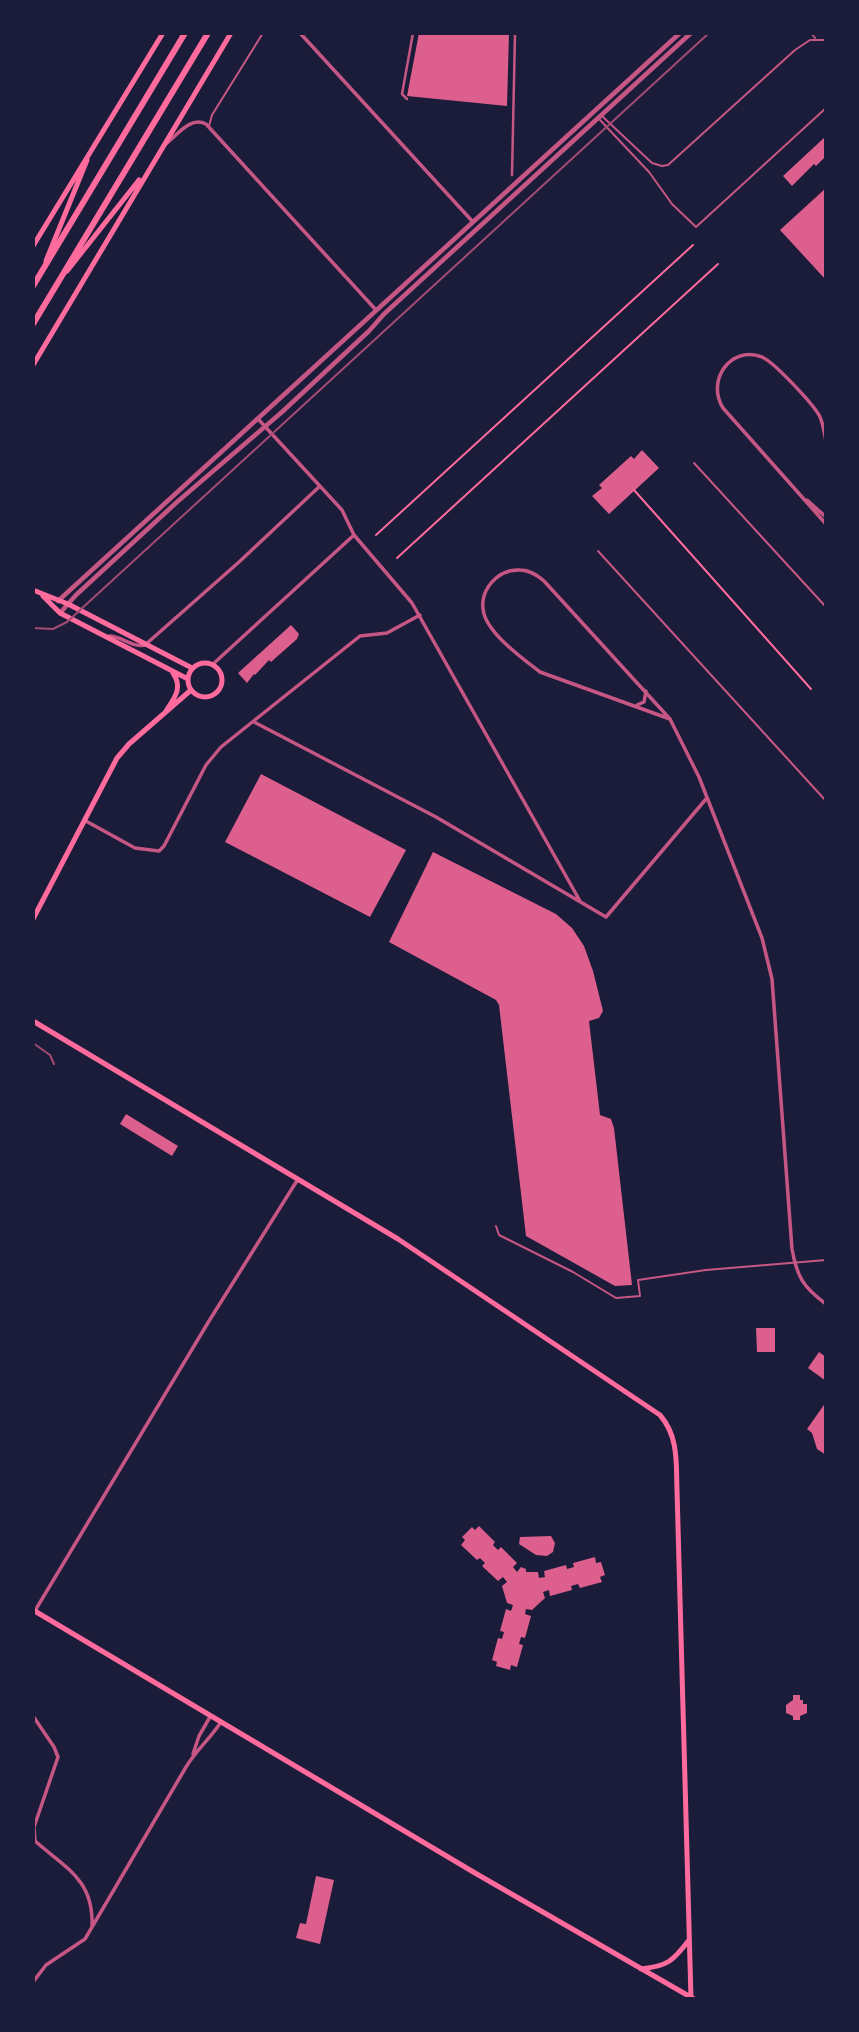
<!DOCTYPE html>
<html>
<head>
<meta charset="utf-8">
<style>
	body { margin:0 }
	#map { position:relative; width:859px; height:2032px; overflow:hidden; background:#1b1b3a; font-family:"Fira Sans",sans-serif }
	canvas { display:block }
	.frame { position:absolute; inset:0; border:35px solid #1b1b3a; pointer-events:none }
</style>
</head>
<body>
<div id="map">
<canvas width="859" height="2032"></canvas>
<div class="frame"></div>
</div>
<script>
const ctx = document.querySelector('canvas').getContext('2d');
ctx.lineJoin = 'round';
function paint(path, color) {
  ctx.fillStyle = color;
  ctx.fill(path, 'evenodd');
}
function strokePath(path, color, width, dash) {
  ctx.strokeStyle = color;
  ctx.lineWidth = width;
  ctx.lineCap = dash ? 'butt' : 'round';
  ctx.setLineDash(dash || []);
  ctx.stroke(path);
}
const building = new Path2D(`
	M419 33H509L507 106 407 96Z
	M826 136V156L816 166 814 164 792 186 783 176Z
	M826 188V280L780 230Z
	M642 450 659 468 609 514 592 496 602 488 599 485 631 456 634 459Z
	M291 625 299 634 297 639 271 662 269 660 255 675 254 674 247 683 238 673Z
	M261 774 406 850 370 917 225 842Z
	M433 852 556 914 572 928 584 946 593 971 603 1011 599 1018 589 1021 600 1115 611 1119 614 1128 632 1285 615 1286 526 1236 499 1005 496 1000 389 942Z
	M126 1114 178 1146 172 1156 120 1124Z
	M756 1328H775V1352H757Z
	M819 1352 826 1357V1381L808 1368Z
	M826 1402V1455L817 1449 812 1433 807 1429Z
	M479 1526 495 1542 493 1545 498 1550 501 1547 517 1563 513 1567 517 1572 521 1567 526 1569V1572H538L539 1578 545 1577 544 1571 566 1565 567 1569 574 1567 573 1563 595 1557 596 1563 601 1562 605 1575 600 1577 602 1582 580 1588 578 1584 571 1586 572 1590 550 1596 549 1590 543 1592 545 1598 532 1610 526 1609 525 1614 531 1616 525 1638 521 1637 519 1644 523 1645 517 1667 511 1665 510 1670 496 1666 497 1662 492 1660 498 1638 502 1639 504 1632 500 1631 506 1609 511 1611 513 1605 507 1603 502 1586 507 1582 503 1577 498 1581 482 1566 485 1563 480 1558 477 1560 461 1545 465 1540 462 1537 472 1527 475 1530Z
	M551 1536 555 1543 553 1552 547 1556 536 1555 519 1544 520 1537Z
	M793 1695H800V1700H803V1704H807V1713L800 1716V1720H793V1716L786 1713V1705L793 1700Z
	M316 1876 334 1880 320 1944 296 1938 300 1923 306 1924Z`);
const path = new Path2D(`
	M634 490 811 689
	M376 535 693 245
	M397 558 718 264`);
const service = new Path2D(`
	M811 33 815 38
	M603 117 652 163 662 166 668 165 795 50 810 40H826
	M600 120 649 172 672 204 696 227 826 108
	M209 126 212 115 263 33
	M694 463 826 607
	M598 551 826 801
	M496 1226 499 1235 573 1272 616 1298 640 1296 638 1280 706 1270 826 1260`);
const pedestrian = new Path2D(`
	M407 99 402 94 413 33
	M512 175 515 33`);
const minor = new Path2D(`
	M300 33 473 222
	M167 143C178 134 191 116 206 124L376 310
	M259 420 342 510 354 535 412 603 580 901
	M826 441C824 432 823 422 819 415 812 403 774 362 762 357 730 345 706 381 723 408L826 524
	M807 500 826 517
	M109 636C122 636 132 648 145 645L239 562 320 486
	M212 665 354 535
	M637 705 644 702 646 691
	M670 719 540 672C523 659 490 635 484 614 478 591 497 569 520 570 530 570 537 575 544 581L670 719 699 777 762 938 772 979 792 1249C797 1277 803 1287 826 1304
	M254 722 436 817 606 917 706 799
	M84 820 135 848 159 851 164 846 206 765 221 747 360 636 387 633 420 615
	M33 1614 209 1321 298 1179
	M33 1716 54 1747 58 1757 34 1827 35 1841C67 1869 94 1880 92 1927
	M193 1754 199 1736 210 1717
	M33 1982 46 1965 85 1939 186 1767C196 1750 210 1739 221 1722`);
const tertiary = new Path2D(`
	M58 601 680 33
	M60 613 76 595 177 502 282 412 369 331 384 314 691 33`);
const secondary = new Path2D(`
	M33 246 163 33
	M46 261 87 160
	M67 271 139 180
	M33 365 231 33
	M33 590 68 604 192 668
	M43 596 60 613 188 679
	M188 680a17 17 0 1 1 34 0a17 17 0 1 1-34 0Z
	M166 711C175 697 183 688 173 673
	M33 919 117 758 129 744 191 690
	M33 1021 398 1239 660 1415C679 1437 676 1464 677 1490L691 1999
	M33 1610 475 1873 694 1999
	M641 1969C668 1966 673 1961 689 1940`);
const primary = new Path2D(`
	M33 286 185 33
	M33 324 208 33`);
const tram = new Path2D(`
	M33 628 53 629 67 622 709 33
	M33 1043 50 1055 54 1064`);
paint(building, '#dd5f8e');
strokePath(path, '#ff6b9d', 2);
strokePath(service, '#c65784', 2);
strokePath(pedestrian, '#c65784', 2.5);
strokePath(minor, '#c65784', 3.5);
strokePath(tertiary, '#c65784', 4.5);
strokePath(secondary, '#ff6b9d', 5);
strokePath(primary, '#ff6b9d', 6);
strokePath(tram, '#a44b75', 2);
</script>
</body>
</html>
